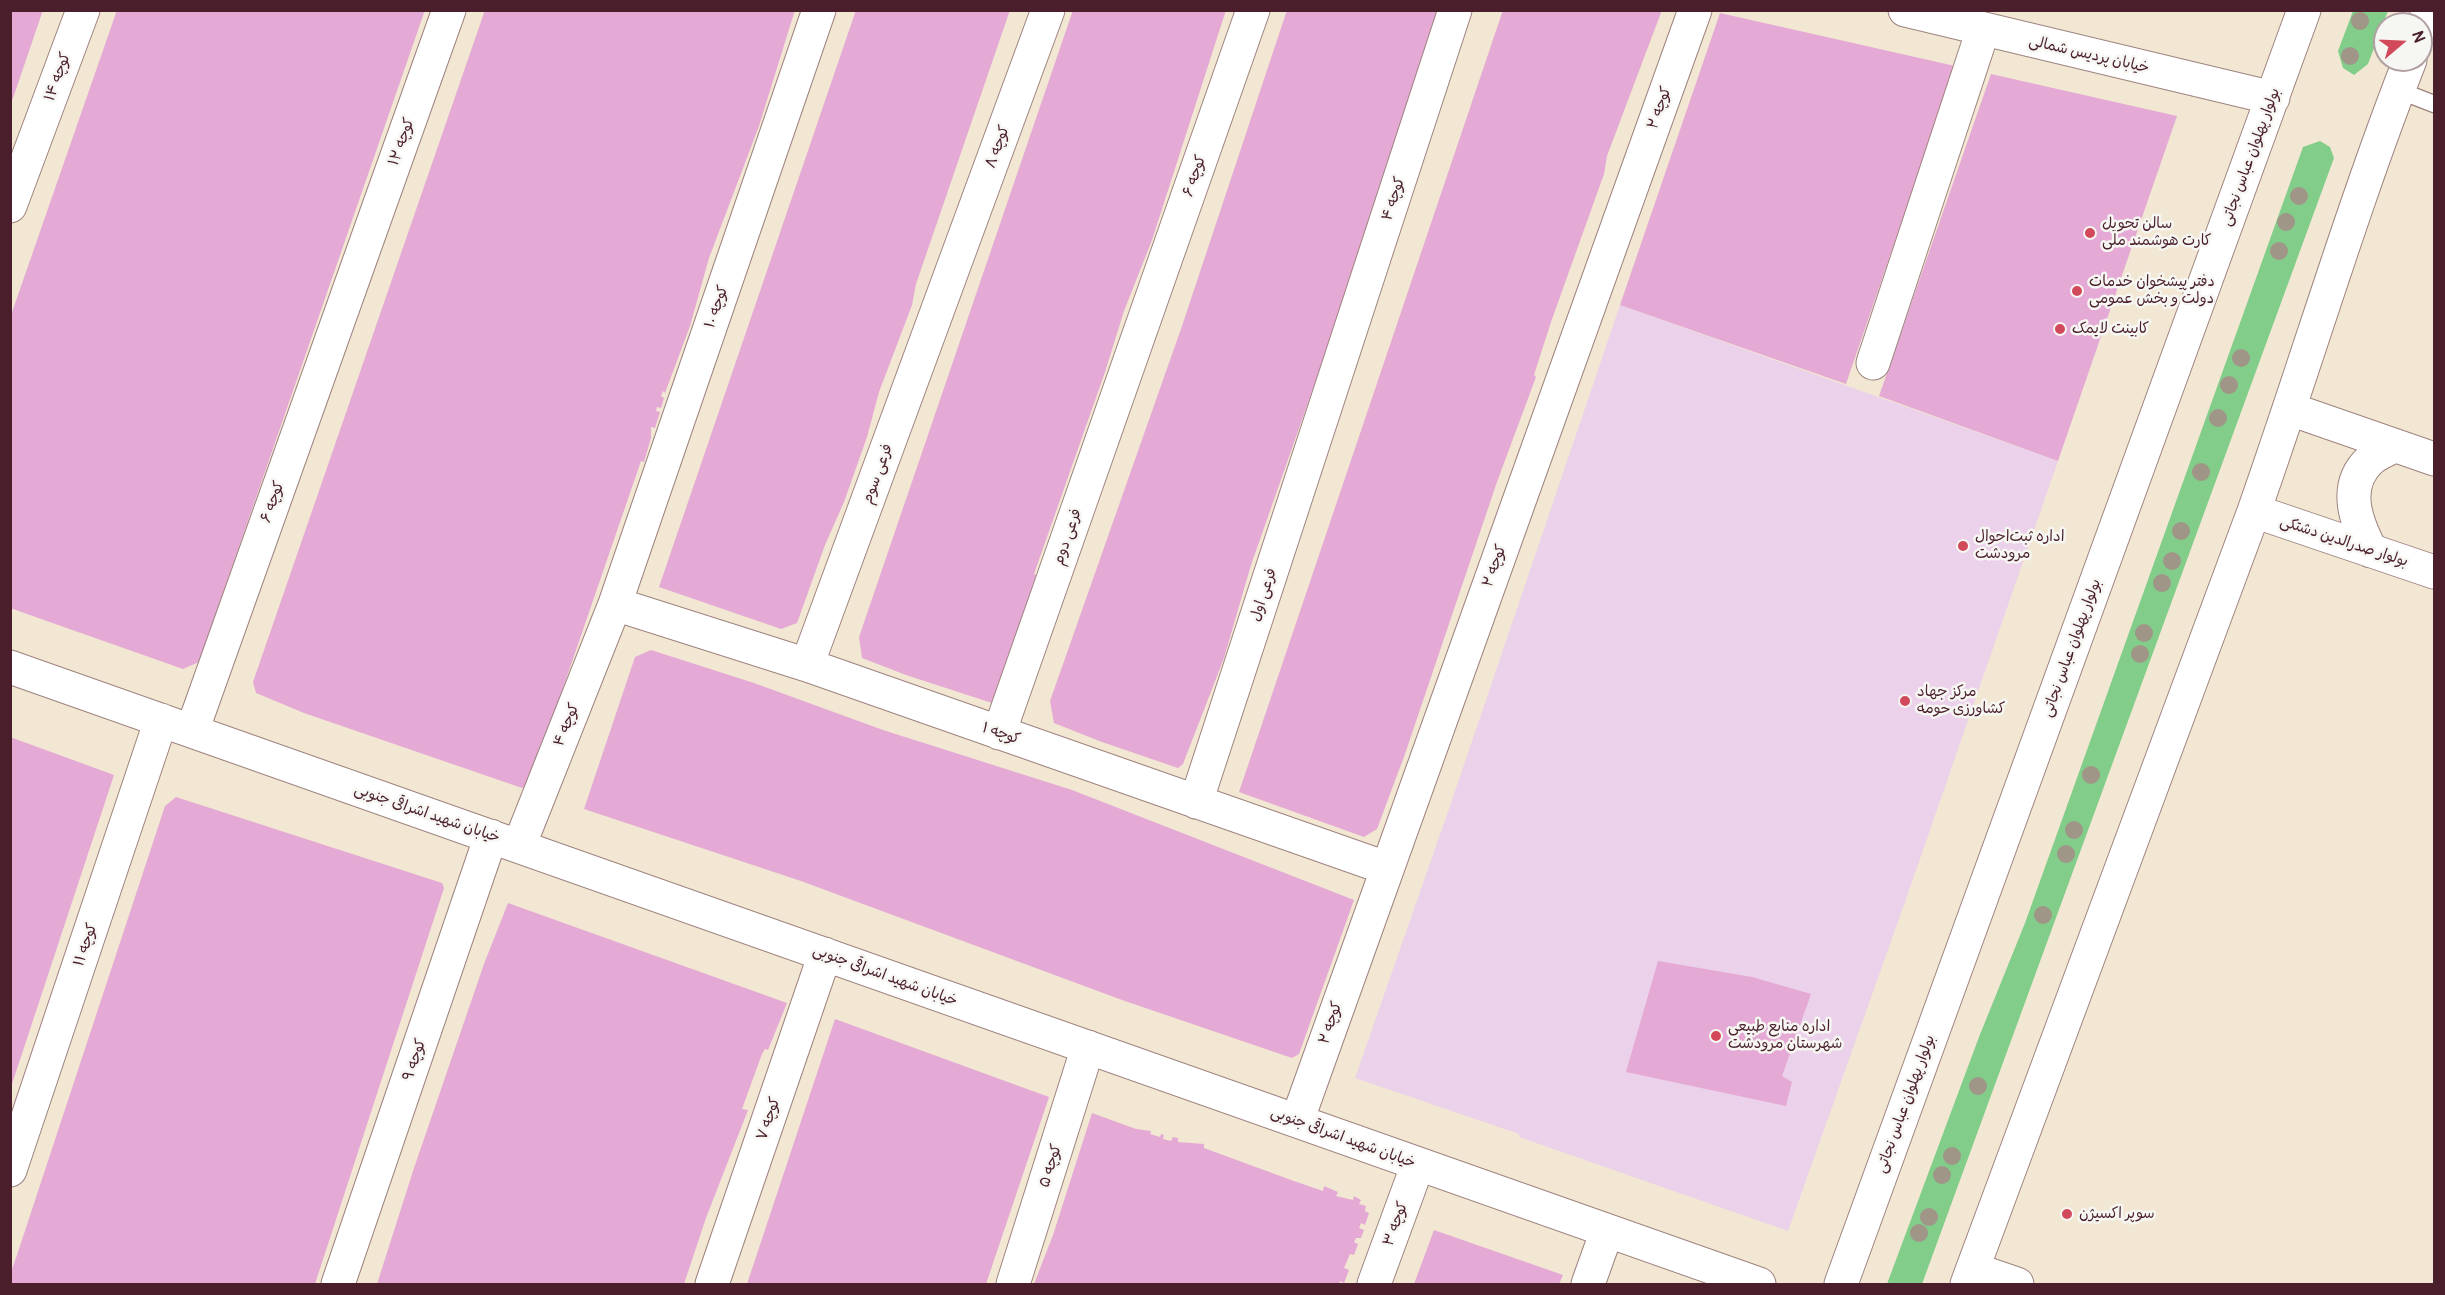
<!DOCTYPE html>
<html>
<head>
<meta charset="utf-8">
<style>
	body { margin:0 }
	#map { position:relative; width:2445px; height:1295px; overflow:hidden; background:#f2e7d3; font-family:Pangolin,sans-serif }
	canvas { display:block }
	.frame { position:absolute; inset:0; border:12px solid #4a1f2b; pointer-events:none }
	.north { position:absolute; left:2373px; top:12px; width:60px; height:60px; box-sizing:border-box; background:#f6f6f2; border:2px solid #b1a0a2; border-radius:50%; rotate:71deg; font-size:16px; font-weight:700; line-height:24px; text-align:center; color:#4a1f2b }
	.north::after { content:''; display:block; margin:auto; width:21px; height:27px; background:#d1495b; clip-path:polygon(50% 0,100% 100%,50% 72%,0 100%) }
</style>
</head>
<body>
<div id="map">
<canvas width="2445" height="1295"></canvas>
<div class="frame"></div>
<div class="north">N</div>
</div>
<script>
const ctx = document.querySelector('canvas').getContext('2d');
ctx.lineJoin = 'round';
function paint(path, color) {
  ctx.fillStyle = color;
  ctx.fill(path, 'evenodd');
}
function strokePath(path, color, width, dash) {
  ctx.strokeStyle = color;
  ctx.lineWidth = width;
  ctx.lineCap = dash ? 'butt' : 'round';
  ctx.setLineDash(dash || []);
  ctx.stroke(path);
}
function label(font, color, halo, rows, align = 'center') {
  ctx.font = font + ' Pangolin,"Playpen Sans Arabic",sans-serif';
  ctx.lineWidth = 5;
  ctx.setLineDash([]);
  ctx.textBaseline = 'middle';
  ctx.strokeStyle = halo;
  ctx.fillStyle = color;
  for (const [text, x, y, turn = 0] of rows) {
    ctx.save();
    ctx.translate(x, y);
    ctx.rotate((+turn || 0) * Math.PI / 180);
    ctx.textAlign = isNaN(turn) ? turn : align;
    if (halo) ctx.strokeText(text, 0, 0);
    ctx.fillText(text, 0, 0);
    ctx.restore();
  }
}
const built = new Path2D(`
	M1620 305 2058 461 1905 902 1788 1231 1519 1137V1134L1355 1078 1451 803Z`);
const green = new Path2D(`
	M2353 11H2388L2368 64 2354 75 2343 68 2338 51Z
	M2320 141 2330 147 2334 158 1922 1284H1887L1979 1037 2025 923 2303 147Z`);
const building = new Path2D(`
	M10 10H43L11 104H10Z
	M117 10H425L199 662 183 669 10 608V318Z
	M485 10H795L759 126 709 258 690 326 665 393 663 391 661 396 664 398 661 408 657 407 656 411 660 412 655 428 651 427V438L644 462 641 461 530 784 522 788 304 713 256 693 253 682Z
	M856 10H1010L916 284 912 305 879 392 867 437 844 502 825 545 797 623 781 629 659 587Z
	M1073 10H1226L1152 240 1124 311 1105 372 1034 574 1036 575 1024 613 992 703 906 675 862 658 859 637Z
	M1287 10H1446L1251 565 1224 658 1183 764 1178 768 1102 742 1054 723 1050 701 1182 326Z
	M1503 10H1662L1607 156 1604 174 1551 322 1534 375 1536 377 1497 482 1405 754 1377 829 1364 837 1239 792Z
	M1720 13 1955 66 1846 384 1620 305Z
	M1991 74 2177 116 2058 461 1879 396Z
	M651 650 754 683 883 730 1072 790 1354 900 1299 1054 1292 1058 1122 1000 801 881 584 809 635 657Z
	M10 737 114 775 11 1087H10Z
	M176 797 442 883 444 888 315 1284H10V1275L17 1255 165 806Z
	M508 903 787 1003 768 1050 765 1049 762 1054 742 1109 748 1110 706 1218 684 1284H377L414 1168 484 964Z
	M1658 961 1752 977 1811 994 1782 1076 1792 1082 1786 1106 1626 1072Z
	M835 1019 1049 1097 986 1284H747Z
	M1092 1113 1136 1129 1151 1131 1150 1134 1160 1137 1161 1134 1164 1135 1163 1139 1171 1141 1173 1137 1178 1138V1142L1204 1144V1148L1291 1180 1323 1191 1324 1186 1338 1192 1336 1196 1353 1200 1354 1196 1361 1200 1359 1204 1366 1206 1365 1211 1369 1213 1365 1225 1361 1223 1359 1228 1364 1230 1361 1238H1356L1354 1242 1358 1244 1354 1255 1350 1254 1344 1268 1349 1270 1344 1283 1340 1281 1339 1284H1034L1053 1235Z
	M1434 1230 1563 1275 1559 1284H1414Z`);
const lane = new Path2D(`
	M2398 90 2434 104`);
const street = new Path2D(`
	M10 206 83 10
	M1873 363 1983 30
	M615 604 807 665 1386 868
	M807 665 1048 10
	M10 667 1759 1284
	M192 731 449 10
	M999 733 1253 10
	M1196 802 1455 10
	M519 846 615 604 819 10
	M1297 1121 1695 10
	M10 1170 161 720
	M1973 1269 2017 1284
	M338 1284 491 836
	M712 1284 825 954
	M1013 1284 1088 1047
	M1374 1284 1418 1164
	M1588 1284 1607 1231`);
const secondary = new Path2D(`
	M1905 10 2273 98
	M2421 32 2429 10
	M2290 409 2434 459
	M2254 511 2434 572
	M2371 551C2356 522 2342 486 2370 460 2376 454 2387 450 2394 446
	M1841 1284 2304 10
	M1967 1284 2254 511C2307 361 2352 208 2410 60`);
const trees = [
	[2360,21],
	[2350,56],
	[2299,196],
	[2286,222],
	[2279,251],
	[2241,358],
	[2229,385],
	[2218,418],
	[2201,472],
	[2181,531],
	[2172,561],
	[2162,583],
	[2144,633],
	[2140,654],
	[2091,775],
	[2074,830],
	[2066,854],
	[2043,915],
	[1978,1086],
	[1952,1156],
	[1942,1175],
	[1929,1217],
	[1919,1233]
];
const markers = [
	[2090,233,6,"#d1495b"],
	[2077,291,6,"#d1495b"],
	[2060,329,6,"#d1495b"],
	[1963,546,6,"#d1495b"],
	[1905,701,6,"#d1495b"],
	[1716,1036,6,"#d1495b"],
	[2067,1214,6,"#d1495b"]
];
const streetNames = [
	["خیابان پردیس شمالی",2089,55,13],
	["کوچه ۱۴",58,77,-70],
	["کوچه ۲",1660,108,-70],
	["کوچه ۱۲",402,142,-70],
	["کوچه ۸",998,147,-70],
	["بولوار پهلوان عباس نجاتی",2251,157,-70],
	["کوچه ۶",1195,176,-71],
	["کوچه ۴",1394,199,-72],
	["کوچه ۱۰",717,307,-71],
	["فرعی سوم",878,474,-70],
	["کوچه ۶",273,502,-70],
	["فرعی دوم",1068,537,-71],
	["بولوار صدرالدین دشتکی",2344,542,18],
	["کوچه ۲",1495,566,-70],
	["فرعی اول",1264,595,-72],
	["بولوار پهلوان عباس نجاتی",2072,648,-70],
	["کوچه ۴",567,725,-68],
	["کوچه ۱",1001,734,19],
	["خیابان شهید اشراقی جنوبی",427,814,19],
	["کوچه ۱۱",86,945,-71],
	["خیابان شهید اشراقی جنوبی",885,976,20],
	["کوچه ۲",1331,1023,-71],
	["کوچه ۹",415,1060,-71],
	["بولوار پهلوان عباس نجاتی",1906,1104,-70],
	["کوچه ۷",769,1119,-71],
	["خیابان شهید اشراقی جنوبی",1343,1138,20],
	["کوچه ۵",1051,1166,-73],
	["کوچه ۳",1396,1224,-70]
];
const poiNames = [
	["سالن تحویل",2102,224],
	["کارت هوشمند ملی",2102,241],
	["دفتر پیشخوان خدمات",2089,282],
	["دولت و بخش عمومی",2089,299],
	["کابینت لایمک",2072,329],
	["اداره ثبت‌احوال",1975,537],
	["مرودشت",1975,554],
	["مرکز جهاد",1917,692],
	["کشاورزی حومه",1917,709],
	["اداره منابع طبیعی",1728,1027],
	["شهرستان مرودشت",1728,1044],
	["سوپر اکسیژن",2079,1214]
];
paint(built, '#ecd1ea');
paint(green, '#83cd8a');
paint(building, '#e4a9d4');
strokePath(lane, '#9e837f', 19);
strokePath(street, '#9e837f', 35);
strokePath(secondary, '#9e837f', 35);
strokePath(lane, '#fff', 16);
strokePath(street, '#fff', 33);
strokePath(secondary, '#fff', 33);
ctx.fillStyle = '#9f9687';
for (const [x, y] of trees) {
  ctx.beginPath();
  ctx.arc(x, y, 9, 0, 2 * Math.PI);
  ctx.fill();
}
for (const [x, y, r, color] of markers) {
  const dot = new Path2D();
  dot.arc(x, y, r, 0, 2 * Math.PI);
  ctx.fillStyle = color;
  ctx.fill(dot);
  strokePath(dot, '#f6f6f2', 2);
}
label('15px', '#4a1f2b', '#f6f6f2', streetNames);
label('15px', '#4a1f2b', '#f6f6f2', poiNames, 'left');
</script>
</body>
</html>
